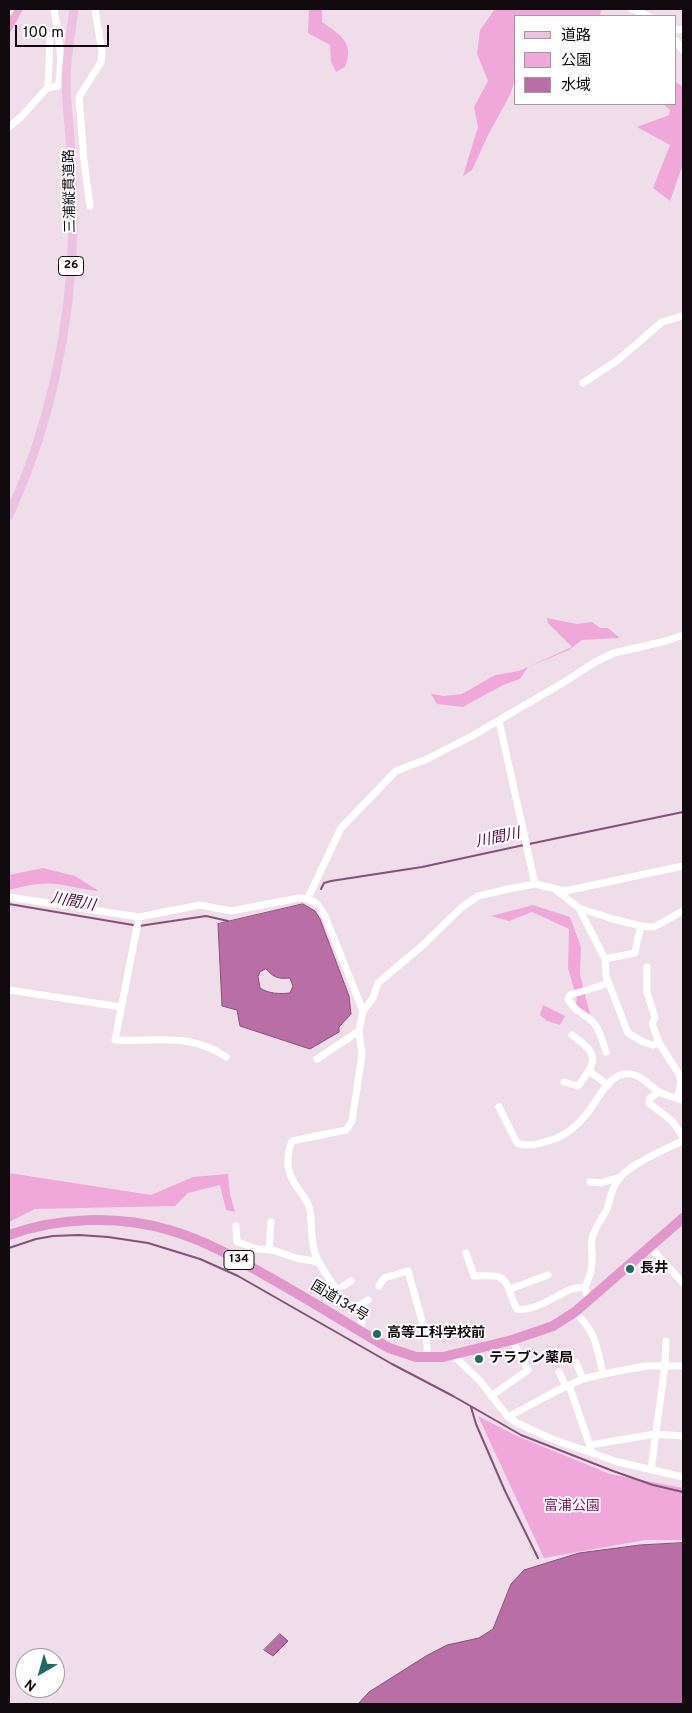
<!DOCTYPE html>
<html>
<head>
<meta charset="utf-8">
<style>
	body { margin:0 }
	#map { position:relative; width:692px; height:1713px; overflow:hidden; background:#f0ddea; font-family:Overpass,"Noto Sans JP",sans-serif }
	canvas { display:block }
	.frame { position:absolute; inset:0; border:10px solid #100a0f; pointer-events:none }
	.legend { position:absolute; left:514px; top:15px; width:162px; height:90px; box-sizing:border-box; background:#fff; border:1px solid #9f9d9f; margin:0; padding:6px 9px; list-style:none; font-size:15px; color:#100a0f }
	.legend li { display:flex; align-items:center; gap:10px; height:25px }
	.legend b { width:25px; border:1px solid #9f9d9f }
	.north { position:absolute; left:15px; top:1648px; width:50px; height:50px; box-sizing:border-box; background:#fff; border:1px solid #9f9d9f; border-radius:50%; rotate:218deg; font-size:14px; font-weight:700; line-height:20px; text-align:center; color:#100a0f }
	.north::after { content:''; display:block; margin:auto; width:18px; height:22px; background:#206a65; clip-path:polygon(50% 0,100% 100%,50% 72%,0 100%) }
	.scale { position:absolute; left:15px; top:25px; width:94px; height:22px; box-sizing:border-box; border:2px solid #100a0f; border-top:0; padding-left:6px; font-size:15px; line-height:18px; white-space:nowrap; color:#100a0f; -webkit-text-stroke:4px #fff; paint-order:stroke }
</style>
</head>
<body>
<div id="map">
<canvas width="692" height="1713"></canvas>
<div class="frame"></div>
<ul class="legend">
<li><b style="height:6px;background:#edc1e0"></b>道路</li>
<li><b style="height:14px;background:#f0a8db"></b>公園</li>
<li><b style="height:14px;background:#b96ea5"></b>水域</li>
</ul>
<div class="north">N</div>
<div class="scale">100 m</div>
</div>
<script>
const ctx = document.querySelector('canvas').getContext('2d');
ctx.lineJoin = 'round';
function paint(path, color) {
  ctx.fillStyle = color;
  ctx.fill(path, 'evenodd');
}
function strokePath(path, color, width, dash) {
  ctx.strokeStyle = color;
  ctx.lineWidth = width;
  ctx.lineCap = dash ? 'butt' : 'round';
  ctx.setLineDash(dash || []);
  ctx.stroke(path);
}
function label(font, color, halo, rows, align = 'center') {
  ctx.font = font + ' Overpass,"Noto Sans JP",sans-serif';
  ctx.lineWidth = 4;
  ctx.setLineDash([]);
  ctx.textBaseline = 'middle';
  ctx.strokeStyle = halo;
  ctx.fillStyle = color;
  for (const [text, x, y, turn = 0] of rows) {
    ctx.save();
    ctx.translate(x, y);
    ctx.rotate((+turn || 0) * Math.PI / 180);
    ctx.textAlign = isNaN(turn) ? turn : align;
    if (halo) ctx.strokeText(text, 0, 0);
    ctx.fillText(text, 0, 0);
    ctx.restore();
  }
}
const green = new Path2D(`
	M9 9H23L9 35Z
	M309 9H322V22C340 35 355 42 345 67L336 72 331 62 330 45 308 33Z
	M495 9H601L600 16H516V76L510 95 488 135 472 170 463 176 478 127 474 107 488 81 477 54 480 30Z
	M676 82 683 87V164L670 201 653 188 670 145 637 127 669 115 670 110 663 104H676Z
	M547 618 577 624 592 622 600 628H608L620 638 582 640 569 650 528 667 520 679 503 685 463 707 437 704 431 694 444 696 462 694 495 675 519 671 572 647 548 623Z
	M43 868 75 876 99 891C84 890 71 886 56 884 41 882 23 886 9 890V875Z
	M533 905 570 917 581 947 580 975 591 1018 575 1005 577 1000 568 968 569 929 532 912 509 921 491 916Z
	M543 1005 565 1016 560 1025 547 1021 540 1015Z
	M9 1173 151 1195 193 1177 228 1174 230 1194 235 1212 226 1210 220 1185 188 1193 175 1206 35 1209 9 1222Z
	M478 1416 517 1436 610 1474 683 1488V1540H645L544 1558Z`);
const water = new Path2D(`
	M303 904 315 911 320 919 349 996 351 1014 339 1027V1032L310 1049 240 1026 237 1010 222 1006 218 924ZM266 969C274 978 279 979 290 978L293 986 290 993C280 994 269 994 260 988L258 976 260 972Z
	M683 1543V1704H358L369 1692 426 1656 447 1645 479 1638 493 1629 511 1584 524 1570 579 1553 640 1545Z
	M280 1634 288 1641 273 1656 264 1650Z`);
const stream = new Path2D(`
	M529 844 683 812
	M321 889 324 883 331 881 422 867 524 845
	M9 904 133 925
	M139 926 206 916 228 921
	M9 1248 36 1239 53 1236 79 1235 108 1237 148 1243 200 1259 238 1276 392 1364 453 1396 521 1435 613 1471 653 1485 683 1492
	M471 1407 476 1424 505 1491 538 1558`);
const minor = new Path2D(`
	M632 9 648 16
	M9 12 11 9
	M676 29 683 30
	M676 41 683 50
	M48 88 50 36
	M9 127 21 117 47 88 58 86C64 61 58 34 54 9
	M90 206 84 161 79 97 101 62 102 52 95 9
	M583 383 618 360 662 322 683 316
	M499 721 535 884
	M556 890 579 908 613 919 641 926 654 927 683 911
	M9 897 139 917 200 905 231 911 299 898C314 899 318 903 325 916L363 1011
	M308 898 341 828 396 771 427 759 472 736 566 681 595 662 614 653 666 641 683 635
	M579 908 605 959 606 976 628 1033 643 1042 653 1045 659 1043
	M139 917 115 1040C155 1042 190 1032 226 1057
	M605 959 635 953 637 942 641 926
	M647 967V992L655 1018 652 1023 659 1043 679 1074 681 1081 678 1098
	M9 990 121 1007
	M606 1052C603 1042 600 1031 594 1023 586 1013 577 1015 568 999L570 995 609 983
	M317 1059 359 1031 363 1011 373 998 378 983 423 945 462 907 478 896 508 889 535 884 565 891 683 866
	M589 1071 608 1085
	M564 1082 578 1086C597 1060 600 1055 572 1035
	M659 1092 650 1098 649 1103 672 1121 683 1137
	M499 1107 517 1143C526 1147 535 1145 544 1142 560 1139 574 1129 585 1116 596 1104 606 1077 624 1074 641 1072 649 1087 661 1093 668 1096 676 1098 683 1100
	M590 1182 601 1183 620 1177
	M236 1226 237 1242 258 1249 273 1250 296 1258 319 1262
	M650 1247 683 1283
	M269 1250 271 1222
	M466 1253 474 1276C496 1276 504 1271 511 1295 513 1300 514 1305 517 1309 533 1312 554 1297 569 1290 574 1288 579 1288 585 1287
	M379 1286 384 1278 408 1271 426 1335 428 1358
	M510 1289 548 1275
	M337 1290 351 1281
	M590 1300 587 1296 585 1287C590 1276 593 1267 592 1254 592 1249 591 1244 592 1239 594 1228 602 1219 607 1209 610 1200 611 1191 616 1183 625 1166 664 1150 682 1141
	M355 1308 368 1300
	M359 1331C368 1309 355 1311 343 1298 340 1296 338 1292 336 1289 329 1278 319 1266 315 1253 310 1239 313 1222 309 1207 306 1198 300 1192 295 1184 286 1170 286 1157 292 1141L346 1130 352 1121 362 1055 359 1031
	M453 1355 480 1381 508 1417 517 1423 552 1439 618 1462 683 1477
	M576 1363 583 1379
	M559 1372 566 1386
	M603 1374 646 1366H683
	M569 1385 591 1449
	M491 1396 528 1370 512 1340
	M508 1417 558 1390 583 1379 603 1374C597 1347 596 1332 575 1312
	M590 1445 655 1434 683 1436
	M651 1470 665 1365 666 1341`);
const major = new Path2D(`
	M9 515C50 426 71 326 73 228 73 198 72 167 70 137 68 117 66 97 66 77 67 54 71 31 74 9`);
const highway = new Path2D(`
	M9 1235C58 1217 119 1215 169 1230 204 1240 234 1257 265 1275 307 1298 347 1324 389 1348L416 1357H443L512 1340 553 1326 575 1312 683 1218`);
const markers = [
	[630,1269,5,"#206a65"],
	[377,1334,5,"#206a65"],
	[479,1359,5,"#206a65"]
];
const shields = [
	[71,266,25],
	[239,1260,30]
];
const shieldNames = [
	["26",71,266],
	["134",239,1260]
];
const streetNames = [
	["三浦縦貫道路",71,191,-91],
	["国道134号",339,1302,31]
];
const poiNames = [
	["長井",640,1269],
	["高等工科学校前",387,1334],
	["テラブン薬局",489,1359]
];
const parkNames = [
	["富浦公園",572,1507]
];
const waterNames = [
	["川間川",498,839,-12],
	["川間川",73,903,10]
];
paint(green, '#f0a8db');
paint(water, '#b96ea5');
strokePath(water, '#865078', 1);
strokePath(stream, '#865078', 2);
strokePath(minor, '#fff', 7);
strokePath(major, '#edc1e0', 9);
strokePath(highway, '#e197cb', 10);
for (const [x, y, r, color] of markers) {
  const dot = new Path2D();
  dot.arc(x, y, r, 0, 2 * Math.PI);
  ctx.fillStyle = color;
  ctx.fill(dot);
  strokePath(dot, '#fff', 2);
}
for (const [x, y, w] of shields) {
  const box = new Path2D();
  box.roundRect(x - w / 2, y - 9.5, w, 19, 4);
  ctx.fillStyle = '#fff';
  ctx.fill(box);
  strokePath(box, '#100a0f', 1);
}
label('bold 12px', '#100a0f', null, shieldNames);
label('14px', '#100a0f', '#fff', streetNames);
label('bold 14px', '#100a0f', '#fff', poiNames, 'left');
label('14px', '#7e246a', '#fff', parkNames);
label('italic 15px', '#4f0942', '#fff', waterNames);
</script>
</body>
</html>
